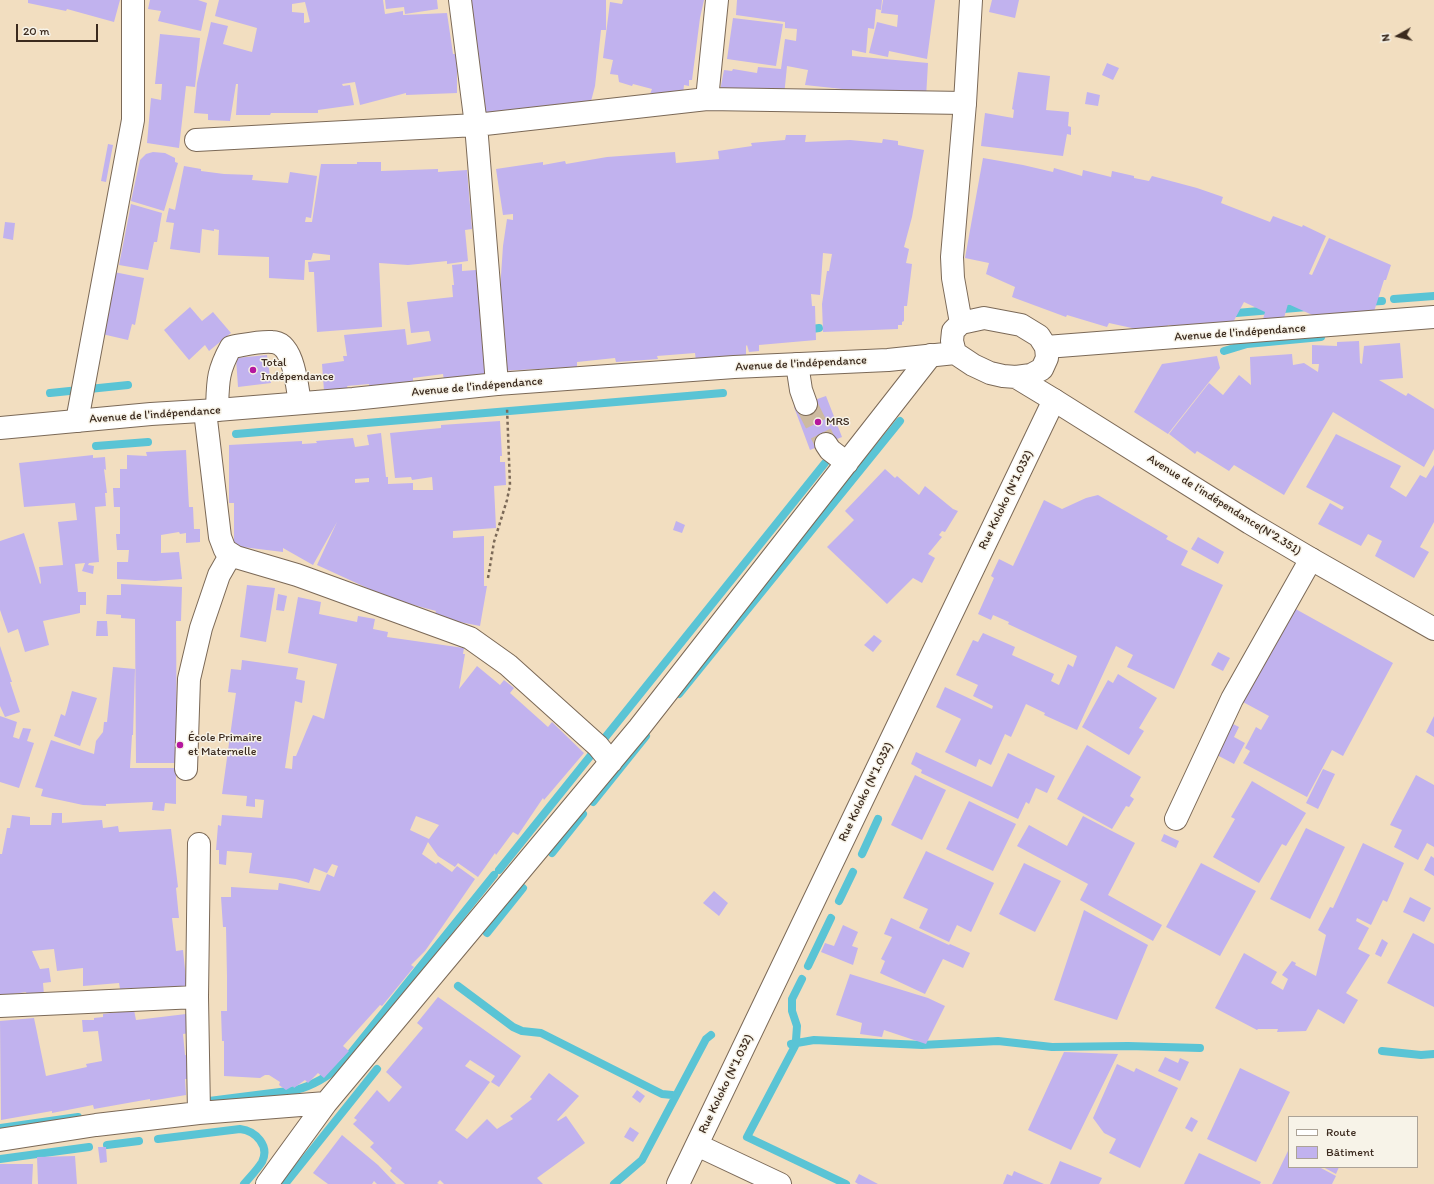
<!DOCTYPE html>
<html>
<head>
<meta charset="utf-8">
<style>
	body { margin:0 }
	#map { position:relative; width:1434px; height:1184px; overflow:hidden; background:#f2dec0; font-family:Itim,sans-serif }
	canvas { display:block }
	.legend { position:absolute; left:1288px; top:1116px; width:130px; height:52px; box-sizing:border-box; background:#f7f3e8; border:1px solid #aca397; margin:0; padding:5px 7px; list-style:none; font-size:12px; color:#3b2a1e }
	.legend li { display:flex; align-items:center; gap:8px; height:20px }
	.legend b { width:20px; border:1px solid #aca397 }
	.north { position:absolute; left:1378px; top:16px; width:40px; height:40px; -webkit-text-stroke:3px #f7f3e8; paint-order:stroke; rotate:262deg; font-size:11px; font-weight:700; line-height:16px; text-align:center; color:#3b2a1e }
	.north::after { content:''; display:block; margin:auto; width:14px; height:18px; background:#3b2a1e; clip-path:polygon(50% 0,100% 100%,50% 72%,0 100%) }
	.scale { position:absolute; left:16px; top:24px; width:82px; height:18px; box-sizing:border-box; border:2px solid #3b2a1e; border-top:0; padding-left:5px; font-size:12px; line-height:14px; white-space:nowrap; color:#3b2a1e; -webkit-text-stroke:3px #f7f3e8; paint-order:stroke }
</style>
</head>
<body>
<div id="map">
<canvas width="1434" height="1184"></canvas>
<ul class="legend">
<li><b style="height:5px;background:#fff"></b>Route</li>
<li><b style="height:11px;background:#c1b2ee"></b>Bâtiment</li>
</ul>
<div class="north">N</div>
<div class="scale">20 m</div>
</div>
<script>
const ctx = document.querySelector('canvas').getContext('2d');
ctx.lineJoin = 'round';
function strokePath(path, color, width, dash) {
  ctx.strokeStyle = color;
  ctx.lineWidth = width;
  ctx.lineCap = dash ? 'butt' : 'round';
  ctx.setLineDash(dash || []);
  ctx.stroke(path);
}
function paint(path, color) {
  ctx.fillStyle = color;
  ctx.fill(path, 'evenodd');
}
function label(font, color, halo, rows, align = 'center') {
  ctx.font = font + ' Itim,sans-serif';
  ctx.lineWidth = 3;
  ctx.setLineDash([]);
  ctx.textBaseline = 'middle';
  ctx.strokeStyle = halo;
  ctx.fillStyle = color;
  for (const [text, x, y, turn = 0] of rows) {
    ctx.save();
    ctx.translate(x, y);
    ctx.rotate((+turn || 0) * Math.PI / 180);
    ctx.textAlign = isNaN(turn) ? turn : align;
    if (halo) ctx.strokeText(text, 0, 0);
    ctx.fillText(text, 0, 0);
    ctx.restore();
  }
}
const stream = new Path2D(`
	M1394 299 1434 296
	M1366 302 1382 301
	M1236 313 1307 307
	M805 330 819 328
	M1224 351 1247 344 1321 337
	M50 393 128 385
	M236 434 723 393
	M96 446 148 442
	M679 694 900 421
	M593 802 646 736
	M552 853 583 814
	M862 854 878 819
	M499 870 825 463
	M839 901 853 872
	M487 933 523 888
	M808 966 831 918
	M458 986 513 1027 522 1031 541 1033 662 1094 672 1095
	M796 1040 797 1026 792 1011V999L802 979
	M791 1044 814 1040 922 1045 998 1041 1052 1047 1128 1046 1200 1048
	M795 1046 747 1137 846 1184
	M1382 1051 1421 1055 1434 1054
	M201 1102 296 1090C315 1085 329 1076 343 1063L494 875
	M0 1128 78 1117
	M158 1139 240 1129C256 1131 270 1146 262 1162 257 1170 250 1177 244 1184
	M107 1145 139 1141
	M0 1159 89 1147
	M285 1184 377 1069
	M614 1184 642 1160 706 1039 711 1035`);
const building = new Path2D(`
	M28 0H120L114 22 67 9 66 11 28 3Z
	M150 0H198L207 3 201 31 158 21 161 11 148 9Z
	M219 0H383L385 14 403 11V15L447 13 453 54H457V93L406 95V93L360 105 355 82 342 84 343 86 350 85 354 105 318 110V113H271L270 115H236L238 84H236L230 121 208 120V114L194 113 197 83 211 22 228 26 223 44 252 52 257 28 215 16ZM305 2 310 22 304 23V13L292 12V4Z
	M385 0H437L438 9 405 14 404 7 386 9Z
	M467 0H606V30H601L595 86 590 105 487 121Z
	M623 0H704L700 18 692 80H689V86L684 85 683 95 649 97 652 89 633 84 632 86 619 82 618 75 610 74 613 60 603 58 610 2 622 4Z
	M737 0H882L881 10 876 9 874 29 868 28 866 53 852 50V56L928 63 926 98 805 85 808 70 787 66 784 96 720 91 724 70 732 71 733 69 757 73 758 67 781 69 785 39 796 41 797 29 785 28V22L736 15Z
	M883 0H935L927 59 889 51 888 57 869 53 877 22 897 27 898 15 881 13Z
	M992 0H1019L1015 18 989 12Z
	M733 18 783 24 776 66 727 59Z
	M160 34 200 38 195 87 186 86 179 148 147 143 151 98 161 100 162 84H155Z
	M1107 63 1119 68 1113 80 1102 75Z
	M1018 72 1050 76 1046 110 1069 112 1068 126 1071 127V135L1067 134 1063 156 981 146 985 113 1013 118 1014 110 1012 109Z
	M1087 92 1100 95 1098 106 1085 104Z
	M786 135H806L805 142 850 140 882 143 883 139 898 141V145L924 150 912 217 904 247 909 249 906 263 912 264 907 306H904V321L902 322V325H898V329L823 332 822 304 827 271H829L832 254 823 253 820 295 811 294 812 306H815L816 340 759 345V351L749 352 747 345 746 346V357L696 361 695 353 657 356 658 359 616 362 615 358 577 362V367L500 371 499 305 503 246 507 219 513 220V214L503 215 496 169 543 162V165L565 161 566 164 607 157 675 152 676 163 719 159 718 151 752 146 751 143 785 140Z
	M108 144 113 145 106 182 101 181Z
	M153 152 165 153 175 158V162L178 163 164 211 131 201 140 160 146 154Z
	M983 158 1023 165 1053 172 1054 168 1082 176 1083 170 1111 177 1112 171 1134 176V178L1149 181 1152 176 1197 188 1223 197 1221 203 1270 222 1273 216 1302 227 1303 225 1326 236 1309 274 1312 275 1329 238 1391 265 1386 280H1384L1372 318H1319L1288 304 1282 325 1262 323 1265 312 1244 302 1230 328 1203 333 1168 325 1164 335 1109 323 1107 327 1067 315 1066 317 1012 297 1015 287 986 274 989 263 965 258Z
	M357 162H381V171L438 169V172L467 170 472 229 465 230 468 261 447 264V261L408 265 379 263 382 327 317 332 314 272H309L308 262 330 260V255L313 253 311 260H305L304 280 269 278V257L218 255 219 230 214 229V231L202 229 200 253 170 249 174 223 166 222 169 208 175 210 184 166 201 169V171L224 174 253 175 252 180 288 183 290 172 317 176 311 218 306 217 305 222H312L321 164H357Z
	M131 204 162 213 157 242H154L148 270 119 265Z
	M5 222 15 223 13 240 3 238Z
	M462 264V271L476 270 477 279H483L489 374 444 380 443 374 413 378V383L369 387V384L347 386 348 389 324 391 322 364 344 361 343 356H347L344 335 405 329 407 345 431 341 429 331 411 333 407 302 453 297 452 285H454L452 265Z
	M114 272 144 278 135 325 132 324 128 340 102 334Z
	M190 307 202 321 213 312 231 333 209 351 205 345 189 360 164 330Z
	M1359 341 1360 363 1362 364 1364 346 1400 343 1403 378 1379 380 1406 396 1408 393 1434 409V449L1424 467 1333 412 1284 495 1234 465 1229 471 1197 451 1195 454 1169 434 1209 383 1223 395 1239 375 1251 385 1250 357 1292 354 1293 365 1304 363 1318 372 1319 364H1312V345L1337 346V342Z
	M267 355 271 383 238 387 236 358Z
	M1217 356 1220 368 1168 434 1134 412 1162 364Z
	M826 396 842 437 810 450 794 407Z
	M500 421 502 456H500V462H505L506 485 494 486 496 528 453 531V538L484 536V586H487L480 626 434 617 436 611 376 595V592L317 565 337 522 313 565 283 548V552L234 546V503H229V445L302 441V444L317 443 316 441 353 438 355 447 369 445 367 435 381 433 386 477H388V484L413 483V490H433L432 477 412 480 411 477 395 478 390 433 441 428V425ZM369 478V482L355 483V479Z
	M1336 434 1401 466 1390 487 1406 497 1420 475 1426 478 1434 465V522L1420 547 1429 552 1414 578 1375 556 1382 541 1368 534 1361 546 1318 524 1330 503 1342 510 1344 507 1306 487Z
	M186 450 189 507H193L194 529H200V542L186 543V533L180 534 179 532 161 535V553L179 552 182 579 155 581 117 579V562H128L129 550H117L116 534H120V507H114L113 488H120V469H127V455L147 456 146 452Z
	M93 455V458L105 457 106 470 104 469 107 493H105L106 506 95 507 99 562 89 563 88 565 94 566 93 574 82 571 85 563 75 564 78 592H86V605H80V613L43 621 49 645 25 652 18 629 8 633 0 610V541L24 533 40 584 41 583 39 567 63 565 58 522 77 520 75 503 24 507 19 463Z
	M885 469 895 478 897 476 919 495 925 486 953 509 958 511 945 532 942 531 939 535 942 537 928 554 935 558 922 583 913 578 887 604 827 547 854 520 845 511Z
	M1098 495 1168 536 1166 539 1188 551 1181 565 1223 585 1174 689 1127 667 1133 655 1116 646 1077 730 1044 715 1045 713 1026 704 1011 737 1005 734 991 765 979 759 976 767 945 752 961 719 936 707 945 687 992 709 993 706 973 696 978 685 956 675 973 640 978 642 983 633 1015 647 1012 655 1054 674 1051 681 1059 685 1068 664 1073 667 1077 656 1008 624 1009 622 993 615 991 620 978 614 994 578 991 576 999 559 1013 566 1044 500 1062 509 1086 498Z
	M676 521 685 525 682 533 673 530Z
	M1198 537 1224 552 1218 564 1191 549Z
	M121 584 182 587 181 621H176L177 763H136L135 619 121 618V615L106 614 107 595H121Z
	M247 585 275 588 266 642 240 637Z
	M278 594 287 596 284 611 276 610Z
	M298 597 321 602 319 614 357 622 358 616 375 619 373 629 388 632 387 637 464 648 463 654H465L459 689 477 666 500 685 504 680 514 688 510 693 548 727 552 722 584 753 544 800 543 798 518 835 513 832 496 855 495 853 478 877 458 863 455 867 438 856 428 842 422 854 436 864 438 862 452 872 457 866 475 879 442 927 425 951 411 965 414 967 382 1006 380 1005 343 1046 349 1051 324 1078 318 1073 308 1083 305 1080 294 1088 293 1086 286 1090 279 1085 280 1082 269 1075H265L260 1078 224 1076V1041H222L221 1011H227V976L226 927H223L221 897H231V887L278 890 279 883 320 891 327 874 334 877 338 866 332 864 327 873 314 868 309 883 296 879 249 873 252 853 227 851 226 865 219 864V850H216L218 825 221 826 222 815 262 818 264 800 255 799V807L246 806 247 796 222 794 236 693 228 692 231 669 241 670 242 660 298 668 296 679 305 681 302 703 295 701 285 768 292 769 293 756H296L313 715 324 719 337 664 288 653ZM416 816 439 825 429 839 410 830Z
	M1292 607 1393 663 1343 756 1332 750 1307 797 1243 763 1250 751 1245 748 1256 727 1261 730 1269 716 1243 702Z
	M97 621H107L108 636H96Z
	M874 635 882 641 873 652 864 645Z
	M0 646 12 682H10L20 712 5 717 0 706Z
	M1218 652 1230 658 1223 671 1211 665Z
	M113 667 135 669 133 735H132L130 768H176V804L165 803 164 811 152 810 153 802H151L106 804V806L83 805 41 796 43 789 35 787 51 740 94 754 96 741 103 732 104 722H107Z
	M1118 674 1157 698 1139 728 1144 731 1129 755 1082 727 1108 680 1113 683Z
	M72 691 97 698 80 746 54 736 61 714 65 716Z
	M0 716 17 722 13 737 19 739 23 728 31 729 27 741 34 743 19 788 0 782Z
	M1434 716V737L1426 732Z
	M1233 724 1239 727 1234 737 1245 743 1234 764 1217 755Z
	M1087 745 1141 777 1130 796 1134 799 1129 807 1126 806 1112 829 1057 799Z
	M916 752 992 787 1008 753 1055 776 1047 793 1036 788 1029 804 1026 802 1018 819 921 773 922 770 911 764Z
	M1323 769 1335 774 1318 809 1306 803Z
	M915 775 946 790 922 840 891 825Z
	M1416 775 1434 785V847L1427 843 1418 860 1394 847 1402 830 1390 825Z
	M1252 781 1306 813 1286 846 1282 844 1259 883 1213 857 1235 819 1231 817Z
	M969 801 1016 824 993 871 946 849Z
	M52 813H62V823L102 820 103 828 118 826 119 832 171 829 178 887 176 888 179 918H172L176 951 183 950 187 989 149 992V988L132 989V988L120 989 119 983 83 986V968L57 971 54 949 32 951 40 969 49 968 51 982 43 983 44 995 27 996 26 992 0 996V854H2L7 828H10L12 815 30 817V825H51Z
	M1083 816 1135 843 1108 895 1162 925 1153 941 1080 900 1088 884 1017 846 1029 825 1067 846Z
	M1306 828 1345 847 1310 919 1270 899Z
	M1164 834 1179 841 1176 848 1161 841Z
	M1363 843 1404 863 1387 902 1383 900 1371 925 1357 918 1356 921 1369 928 1358 949 1370 955 1346 993 1358 1000 1344 1024 1318 1009 1306 1031 1277 1032 1278 1029H1258L1257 1030 1215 1008 1244 953 1277 972 1271 983 1283 990 1288 979 1282 975 1292 961 1296 963 1295 965 1316 976 1326 935 1318 930 1330 907 1333 908Z
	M926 851 994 883 971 932 957 925 949 942 919 928 928 909 903 898Z
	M1431 856 1434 858V876L1424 870Z
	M1024 863 1061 881 1035 932 999 914Z
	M1201 863 1256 891 1220 956 1166 927Z
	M714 891 728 903 719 916 703 903Z
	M1410 897 1431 908 1424 922 1403 912Z
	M1084 910 1148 945 1117 1020 1054 1000Z
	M891 918 949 945 950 944 970 953 963 968 943 959 925 994 880 973 885 961 881 959 892 937 884 934Z
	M843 925 858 932 852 946 858 948 853 965 821 952 825 943 834 946Z
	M1413 933 1434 944V1007L1387 983Z
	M1382 939 1388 943 1381 957 1375 954Z
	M850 974 928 998 945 1006 926 1044 884 1030 882 1037 860 1034 862 1023 836 1015Z
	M438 997 521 1056 499 1087 491 1082 495 1076 470 1060 465 1066 490 1082 455 1130 467 1139 487 1119 497 1129 513 1119 510 1116 532 1099 530 1097 549 1073 579 1096 557 1120 558 1121 566 1116 585 1143 537 1178 543 1184H444L440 1180 437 1183 439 1184H405L390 1171 392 1168 370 1147 374 1143 353 1124 357 1120 354 1118 377 1090 389 1102 402 1087 386 1072 423 1028 417 1023Z
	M134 1010 136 1020 186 1014 190 1033 183 1034 185 1055 194 1056V1079H185L186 1095 150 1101V1099L94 1109 93 1105 52 1113V1111L1 1120 0 1021 34 1018 46 1076 87 1067 86 1064 102 1061 98 1031 83 1032 82 1020H94V1018L103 1017V1014Z
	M1064 1052 1118 1054 1071 1150 1028 1130Z
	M1165 1057 1178 1063 1180 1058 1189 1062 1180 1081 1158 1071Z
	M1117 1064 1134 1072 1136 1068 1178 1088 1140 1168 1109 1153 1116 1139 1104 1133 1093 1118Z
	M1240 1068 1290 1092 1256 1162 1207 1139Z
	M637 1090 645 1096 640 1103 632 1097Z
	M1191 1117 1198 1121 1192 1132 1185 1128Z
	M630 1127 639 1133 633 1142 624 1137Z
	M342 1135 378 1165 396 1184H377L374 1181 372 1184H328L313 1173Z
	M98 1147H106L107 1162 100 1163Z
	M1288 1151H1289V1167H1319L1336 1176 1332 1184H1272Z
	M1199 1153 1261 1182 1260 1184H1184Z
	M75 1156 77 1184H38L37 1157Z
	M1060 1161 1102 1178 1099 1184H1050Z
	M0 1164H33L32 1184H0Z
	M1323 1167H1339L1336 1174Z
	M1014 1171 1044 1184H1003L1007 1174 1012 1176Z
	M859 1174 878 1184H858L855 1182Z`);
const minorTunnel = new Path2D(`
	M806 404 826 444`);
const path = new Path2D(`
	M488 578 494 542 507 500 510 485 507 408`);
const minor = new Path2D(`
	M460 0 476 125 497 384
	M707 99 717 0
	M196 140 476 125 707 99 965 103
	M1046 347 1434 317
	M797 364 801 390 806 404
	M217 410C218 382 217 372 231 347 244 345 259 341 272 342 294 342 297 387 300 403
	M205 411 220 537 225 550 236 557 297 575 470 638 508 665 598 746 611 762
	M77 421 133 120V0
	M826 444 830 450 847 463
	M186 769 189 679 201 628 219 575 231 554
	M1176 819 1232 699 1311 559
	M199 844 197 997 199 1113
	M0 1006 197 997
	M0 1140 96 1125 199 1113 326 1103
	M697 1145 780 1184
	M267 1184 326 1103 639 728 931 355
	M678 1184 1054 400`);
const major = new Path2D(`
	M984 318 1021 325 1039 336 1046 347 1047 358 1042 369 1031 375 1016 377 1003 376 990 373 973 365 955 353 952 341 953 331 961 323Z
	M961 323 953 278 952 257 965 103 971 0
	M1016 377 1054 400 1250 523 1311 559 1434 629
	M0 428 151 414 217 410 353 399 497 384 734 367 888 360 955 353`);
const markers = [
	[253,370,4,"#b5179e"],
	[818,422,4,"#b5179e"],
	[180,745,4,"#b5179e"]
];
const streetNames = [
	["Avenue de l'indépendance",1240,333,-4],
	["Avenue de l'indépendance",801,364,-3],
	["Avenue de l'indépendance",477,387,-5],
	["Avenue de l'indépendance",155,415,-4],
	["Rue Koloko (N°1.032)",1006,500,-64],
	["Avenue de l'indépendance(N°2.351)",1224,505,32],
	["Rue Koloko (N°1.032)",866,792,-64],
	["Rue Koloko (N°1.032)",726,1084,-64]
];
const poiNames = [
	["Total",261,363],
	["Indépendance",261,377],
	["MRS",826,422],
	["École Primaire",188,738],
	["et Maternelle",188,752]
];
strokePath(stream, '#5ac4d5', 8);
paint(building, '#c1b2ee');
strokePath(minorTunnel, '#cdbaa0', 22, [22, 11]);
strokePath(minor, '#7b6957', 24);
strokePath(major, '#7b6957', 24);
strokePath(path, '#7b6957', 2.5, [3, 3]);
strokePath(minor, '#fff', 22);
strokePath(major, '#fff', 22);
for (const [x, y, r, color] of markers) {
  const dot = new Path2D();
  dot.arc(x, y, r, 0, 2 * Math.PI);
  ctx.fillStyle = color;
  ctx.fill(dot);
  strokePath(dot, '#f7f3e8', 1.5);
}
label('12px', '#3b2a1e', '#f7f3e8', streetNames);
label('12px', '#3b2a1e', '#f7f3e8', poiNames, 'left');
</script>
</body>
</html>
